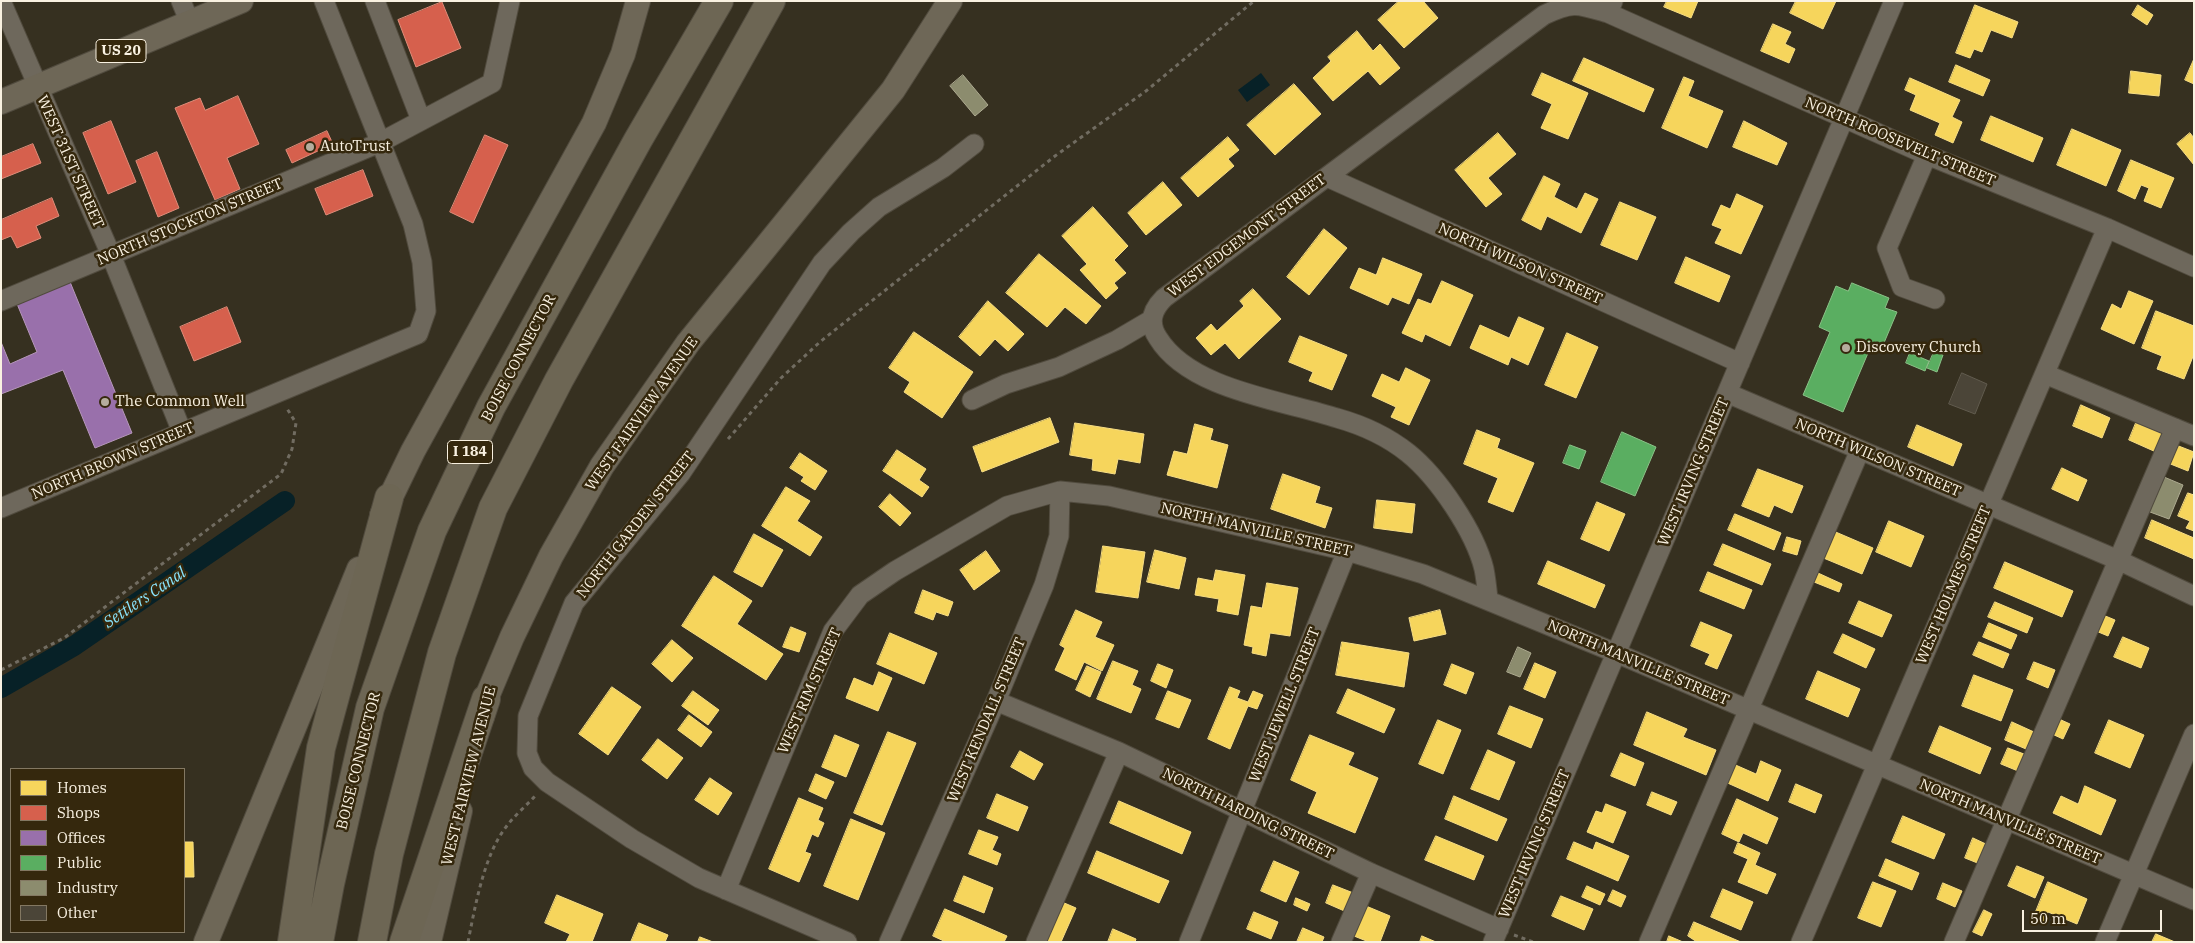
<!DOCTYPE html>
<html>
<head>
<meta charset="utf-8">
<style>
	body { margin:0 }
	#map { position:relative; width:2195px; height:943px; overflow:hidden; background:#363020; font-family:"IBM Plex Serif",serif }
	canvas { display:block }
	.frame { position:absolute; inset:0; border:2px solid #f9f1e1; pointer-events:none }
	.legend { position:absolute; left:10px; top:768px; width:175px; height:165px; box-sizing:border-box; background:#35280d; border:1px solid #837862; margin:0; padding:6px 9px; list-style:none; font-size:15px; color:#f9f1e1 }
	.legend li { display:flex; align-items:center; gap:10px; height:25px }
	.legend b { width:25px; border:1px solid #837862 }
	.scale { position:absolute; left:2022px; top:910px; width:140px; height:22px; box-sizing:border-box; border:2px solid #f9f1e1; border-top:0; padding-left:6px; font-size:15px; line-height:18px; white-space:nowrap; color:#f9f1e1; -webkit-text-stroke:4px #35280d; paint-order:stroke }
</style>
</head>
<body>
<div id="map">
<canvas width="2195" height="943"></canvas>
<div class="frame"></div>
<ul class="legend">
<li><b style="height:14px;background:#f6d55c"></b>Homes</li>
<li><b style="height:14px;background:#d6604d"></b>Shops</li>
<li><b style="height:14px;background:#9970ab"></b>Offices</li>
<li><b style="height:14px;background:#5aae61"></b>Public</li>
<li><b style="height:14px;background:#8c8c6e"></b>Industry</li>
<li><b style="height:14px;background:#4b4538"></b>Other</li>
</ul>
<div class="scale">50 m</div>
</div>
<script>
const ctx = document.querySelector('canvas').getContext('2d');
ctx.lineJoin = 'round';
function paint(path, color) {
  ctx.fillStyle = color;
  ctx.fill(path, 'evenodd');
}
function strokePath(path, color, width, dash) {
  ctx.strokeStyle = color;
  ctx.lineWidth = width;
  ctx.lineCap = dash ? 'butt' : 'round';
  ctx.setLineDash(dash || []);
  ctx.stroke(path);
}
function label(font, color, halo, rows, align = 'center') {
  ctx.font = font + ' "IBM Plex Serif",serif';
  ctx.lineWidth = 5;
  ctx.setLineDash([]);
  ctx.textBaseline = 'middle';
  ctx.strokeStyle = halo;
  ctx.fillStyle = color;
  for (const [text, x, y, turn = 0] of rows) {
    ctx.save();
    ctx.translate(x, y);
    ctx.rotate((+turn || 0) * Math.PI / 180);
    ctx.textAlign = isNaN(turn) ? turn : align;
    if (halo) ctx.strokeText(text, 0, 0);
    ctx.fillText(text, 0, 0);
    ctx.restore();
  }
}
const water = new Path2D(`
	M1261 73 1270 85 1247 102 1238 90Z`);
const homes = new Path2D(`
	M1399 1H1423L1438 18 1404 48 1378 20Z
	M1667 1H1698L1691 18 1664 7Z
	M1796 1H1836L1823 29 1790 13Z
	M1975 5 2018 22 2012 38 1991 30 1982 52 1974 49 1970 58 1956 53Z
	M2138 5 2153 15 2147 25 2132 15Z
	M1773 24 1791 32 1785 44 1795 49 1789 63 1761 51Z
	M1357 31 1373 51 1380 44 1400 68 1380 85 1368 71 1333 101 1313 78 1331 61 1328 57Z
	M1584 58 1654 89 1644 112 1573 81Z
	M2194 59V84L2185 80Z
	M1956 65 1990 80 1983 96 1949 82Z
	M2131 71 2161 75 2159 96 2129 93Z
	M1542 73 1588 93 1568 139 1541 128 1552 104 1532 95Z
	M1684 77 1694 81 1688 96 1723 111 1707 148 1662 128Z
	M1910 78 1960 100 1952 117 1962 122 1953 143 1935 135 1940 123 1910 110 1916 95 1905 90Z
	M1294 84 1321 114 1275 155 1247 125Z
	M1991 116 2043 138 2033 162 1981 140Z
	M1744 121 1787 143 1777 165 1733 147Z
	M2072 129 2121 150 2106 186 2057 165Z
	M1498 133 1516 154 1488 178 1502 194 1486 207 1455 170Z
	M2190 133 2194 138V165L2177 144Z
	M1228 137 1239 150 1228 159 1234 166 1198 197 1181 178Z
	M2131 160 2174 178 2161 208 2144 201 2149 188 2141 185 2135 199 2118 191Z
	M1544 176 1560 184 1554 197 1577 209 1585 193 1598 199 1581 233 1547 216 1541 230 1522 220Z
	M1163 182 1182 205 1146 235 1128 213Z
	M1737 194 1763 206 1741 254 1715 243 1722 229 1712 225 1721 205 1730 209Z
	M1620 202 1656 217 1637 260 1601 245Z
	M1093 207 1128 246 1114 260 1126 273 1114 283 1118 288 1106 299 1080 270 1087 264 1062 236Z
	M1324 229 1347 248 1309 295 1287 277Z
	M1039 254 1101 306 1086 324 1065 307 1047 327 1006 293Z
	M1686 257 1730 276 1719 302 1675 283Z
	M1383 258 1422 274 1409 304 1392 297 1388 305 1350 288 1359 268 1376 275Z
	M1442 281 1473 295 1450 346 1425 334 1422 342 1402 333 1418 299 1431 304Z
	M1253 289 1281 319 1239 359 1225 343 1211 355 1196 338 1211 324 1217 331 1244 306 1240 301Z
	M2129 291 2153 301 2134 344 2101 329 2112 304 2121 309Z
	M988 301 1024 334 1008 351 995 339 980 356 959 337Z
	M2156 311 2194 326V354L2184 379 2157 369 2162 356 2142 348Z
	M1519 317 1544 328 1528 365 1511 357 1508 365 1470 348 1480 325 1509 338Z
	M914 332 973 372 942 418 904 392 910 382 889 368Z
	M1567 333 1598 347 1576 398 1545 385Z
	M1300 336 1347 355 1332 390 1309 381 1313 372 1289 362Z
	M1406 368 1430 380 1409 425 1391 417 1396 407 1372 396 1382 374 1399 382Z
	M2081 405 2110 418 2102 438 2073 426Z
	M1050 418 1059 442 982 472 973 447Z
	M1075 423 1144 434 1140 463 1118 459 1115 474 1092 470 1093 459 1070 455Z
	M2136 423 2163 434 2156 452 2129 440Z
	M1195 424 1213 429 1210 440 1228 445 1217 488 1167 475 1174 451 1187 454Z
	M1917 425 1962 444 1953 466 1908 447Z
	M1477 430 1500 439 1497 448 1534 463 1513 512 1488 502 1498 478 1464 464Z
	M2176 445 2194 452 2188 471 2168 463Z
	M897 450 926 469 919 480 929 487 922 497 883 471Z
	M800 453 827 471 815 490 801 481 804 477 790 468Z
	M2062 468 2087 480 2078 501 2052 489Z
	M1758 469 1803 486 1792 513 1774 505 1769 517 1742 506Z
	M1283 474 1320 487 1315 503 1332 508 1325 528 1271 509Z
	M786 487 810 501 797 521 822 537 810 556 762 526Z
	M2188 493 2194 495V531L2186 528 2190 521 2178 516Z
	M890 494 911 513 900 526 879 507Z
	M1377 500 1415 504 1412 533 1374 528Z
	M1597 502 1625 514 1609 551 1581 539Z
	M1735 514 1781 533 1774 550 1728 530Z
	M2152 520 2194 538V559L2145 538Z
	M1889 521 1924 536 1911 567 1876 552Z
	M1831 530 1873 548 1862 574 1821 557Z
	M754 534 783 550 762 587 734 572Z
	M1787 537 1801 541 1797 555 1783 551Z
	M1723 544 1771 564 1762 585 1714 565Z
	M1103 546 1145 552 1138 598 1096 592Z
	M1155 550 1186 558 1179 589 1147 582Z
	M986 551 1000 571 974 590 960 570Z
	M1548 561 1605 585 1595 608 1538 584Z
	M2005 562 2073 591 2062 617 1994 588Z
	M1216 570 1245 575 1238 615 1217 611 1219 599 1195 595 1198 578 1213 581Z
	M1708 572 1752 590 1744 609 1700 591Z
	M1818 573 1842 584 1839 592 1814 582Z
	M714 576 752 601 737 624 783 654 766 680 682 626Z
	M1267 583 1298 588 1290 636 1270 633 1266 656 1252 653 1253 647 1244 645 1251 606 1262 608Z
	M923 590 953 602 948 616 936 612 933 620 915 613Z
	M1859 601 1892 615 1882 637 1849 623Z
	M1995 602 2033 618 2027 633 1988 617Z
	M1076 610 1102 622 1095 637 1114 645 1102 671 1084 662 1076 680 1055 670 1065 648 1060 645Z
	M1440 610 1446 634 1414 641 1409 618Z
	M2103 615 2115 620 2108 636 2096 631Z
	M1701 622 1732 635 1717 669 1705 664 1710 654 1691 646Z
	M1989 623 2017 635 2011 649 1983 637Z
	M791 627 806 633 799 652 783 647Z
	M890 633 937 653 924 684 877 664Z
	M1843 634 1875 649 1866 668 1834 653Z
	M2123 637 2149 648 2141 668 2114 657Z
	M672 640 693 658 672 682 652 664Z
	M1342 642 1409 653 1404 687 1336 675Z
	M1979 642 2009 654 2003 668 1973 655Z
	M1113 661 1138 671 1132 685 1141 689 1131 713 1097 699Z
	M2034 662 2055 670 2048 688 2027 679Z
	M1535 663 1556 672 1545 698 1524 689Z
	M1158 664 1173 670 1166 688 1151 681Z
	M1452 664 1474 673 1466 694 1444 685Z
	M1087 666 1101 672 1090 697 1076 690Z
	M1818 671 1860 689 1848 717 1806 699Z
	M879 672 892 678 878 711 846 698 854 678 873 686Z
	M1974 675 2013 690 2001 721 1962 706Z
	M612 687 641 707 608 755 579 734Z
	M1230 687 1240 691 1237 698 1248 702 1253 691 1263 695 1257 709 1248 706 1230 749 1208 739Z
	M1348 689 1395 709 1384 733 1337 713Z
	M693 691 719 710 708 725 682 706Z
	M1168 691 1191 700 1179 728 1156 719Z
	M1510 706 1543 719 1531 748 1498 734Z
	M1647 712 1687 729 1683 737 1716 750 1706 775 1634 745Z
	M689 715 712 732 701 747 678 730Z
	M2059 719 2070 724 2063 739 2052 734Z
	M1438 720 1461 730 1443 774 1419 764Z
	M2109 720 2144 735 2130 768 2095 753Z
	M2012 722 2034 732 2026 749 2005 740Z
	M1940 726 1991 748 1980 774 1929 752Z
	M888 732 916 743 882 825 854 813Z
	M835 735 859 745 846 777 822 767Z
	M1310 735 1354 753 1348 765 1378 778 1355 833 1308 813 1317 792 1291 780Z
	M658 739 683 758 667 779 642 760Z
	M2008 748 2024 754 2018 771 2001 764Z
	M1488 750 1515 762 1499 800 1471 789Z
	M1020 751 1043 764 1034 780 1011 767Z
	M1621 753 1644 763 1635 786 1611 776Z
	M1761 761 1781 770 1768 801 1723 781 1731 763 1756 774Z
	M816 774 834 782 826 799 809 791Z
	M710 778 732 793 718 815 695 800Z
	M1796 784 1822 795 1815 813 1789 802Z
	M2085 786 2116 800 2101 835 2053 813 2061 796 2078 804Z
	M1652 792 1677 802 1671 815 1647 805Z
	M997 794 1028 807 1018 831 987 818Z
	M1454 796 1507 819 1497 841 1445 819Z
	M799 798 823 808 818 820 824 823 818 837 812 834 805 852 811 854 799 882 769 869Z
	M1737 799 1778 818 1767 844 1743 833 1739 842 1722 834Z
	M1119 801 1191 832 1182 854 1110 823Z
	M1606 804 1626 812 1613 843 1587 832 1596 811 1602 813Z
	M1903 816 1945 834 1934 859 1892 842Z
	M851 819 885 833 858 900 824 886Z
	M979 830 998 837 992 850 1001 854 997 865 969 854Z
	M1436 836 1484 856 1474 880 1425 860Z
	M1973 838 1988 845 1980 864 1965 858Z
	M184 842H193L194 877H184Z
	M1574 842 1593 850 1596 842 1629 856 1618 881 1567 859Z
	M1738 843 1760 853 1755 865 1776 874 1767 894 1738 882 1748 859 1734 853Z
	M1097 851 1169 881 1159 903 1088 873Z
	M1886 859 1919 873 1912 890 1879 876Z
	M1274 861 1299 872 1286 902 1261 891Z
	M2017 866 2044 877 2035 898 2008 886Z
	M964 876 993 888 984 913 954 901Z
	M1873 882 1896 891 1881 927 1858 918Z
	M2048 882 2087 899 2077 924 2048 912 2043 923 2033 919Z
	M1943 883 1962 891 1955 907 1937 899Z
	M1333 885 1356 894 1349 913 1326 903Z
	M1587 886 1605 894 1600 905 1582 897Z
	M1723 889 1753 902 1741 930 1711 917Z
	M1613 890 1626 896 1621 907 1608 901Z
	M557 895 603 914 592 942H566L570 934 545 923Z
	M1561 896 1593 909 1584 930 1552 916Z
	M1296 898 1310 904 1307 911 1294 905Z
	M1062 902 1076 908 1061 942H1046Z
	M1366 906 1390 916 1380 942H1369L1354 936Z
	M945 909 1007 936 1004 942H946L933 936Z
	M1984 910 1992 914 1982 936 1973 932Z
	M1254 912 1278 922 1271 939 1247 929Z
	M1694 922 1741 942H1697L1688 936Z
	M639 923 668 935 665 942H631Z
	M1303 928 1324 937 1322 942H1297Z
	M1113 929 1136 939 1135 942H1108Z
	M2156 934 2175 942H2152Z
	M1422 936 1436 942H1420Z
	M1669 936 1683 942H1667Z
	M700 937 713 942H698Z`);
const shops = new Path2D(`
	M442 2 461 48 416 67 398 20Z
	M238 96 259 144 227 158 240 189 215 200 175 108 200 98 205 110Z
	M111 121 136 182 108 194 83 133Z
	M327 131 333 144 292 163 286 150Z
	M485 135 508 145 473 223 450 212Z
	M33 144 41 163 1 179V157Z
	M157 152 179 208 158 217 136 161Z
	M363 170 373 196 326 215 315 189Z
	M52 198 59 216 36 226 41 238 17 248 11 236 1 240V220Z
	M227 307 241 342 194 361 180 327Z`);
const offices = new Path2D(`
	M68 277 132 433 95 448 63 370 1 394V342L10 364 37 352 15 299Z`);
const public = new Path2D(`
	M1852 283 1889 298 1885 308 1897 312 1881 350 1871 346 1843 412 1803 395 1830 332 1819 327 1836 286 1848 291Z
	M1934 352 1943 355 1937 372 1927 368Z
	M1910 353 1929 361 1925 371 1906 363Z
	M1622 432 1656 447 1635 496 1601 482Z
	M1570 445 1586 451 1579 469 1563 463Z`);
const industry = new Path2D(`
	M963 75 988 105 975 116 950 86Z
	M2164 477 2183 485 2169 519 2150 512Z
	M1518 647 1531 653 1520 677 1507 672Z`);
const canal = new Path2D(`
	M1 688 74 646 285 501`);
const building = new Path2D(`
	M1962 373 1987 384 1975 414 1949 404Z`);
const path = new Path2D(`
	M728 439 781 378 821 341 1055 156 1146 91 1254 1
	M1 670 64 638 281 474 292 449 296 423 286 407
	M1514 935 1533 942
	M468 942C475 907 484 855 506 827 514 816 526 806 535 796`);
const minor = new Path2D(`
	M1 1 111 255 182 432
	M181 1 190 23
	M375 1 421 120
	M1608 13 1927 155 2107 228 2194 267
	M1927 155 1887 248 1902 287 1935 299
	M1327 177 1740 363
	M1 301 379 143 492 83 510 1
	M2045 374 2194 436
	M1727 393 2118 560 2194 596
	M972 400 1006 384 1059 367 1117 340 1151 320
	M1 508 418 334 426 311 422 262 413 224 324 1
	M1488 599C1487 589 1486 579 1484 569 1475 532 1438 477 1408 453 1388 437 1362 425 1337 418 1282 400 1190 390 1158 338 1148 323 1152 310 1164 298L1544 15C1573 1 1578 4 1608 13L1613 1
	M996 701 1119 752 1371 873 1499 929
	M726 890 833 631 860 595 895 571 1007 506 1060 491 1109 496 1347 551 1423 574 1616 653 2194 900
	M847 942 699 878 632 839 547 782 533 768 527 753 528 716 574 603 681 473 822 263 851 232 879 207 943 168 974 144
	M889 942 996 701 1044 585 1059 536 1060 491
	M1036 942 1119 752
	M1189 942 1347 551
	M1341 942 1371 873
	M1493 942 1894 1
	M1649 942 1860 450
	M1801 942 2107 228
	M1954 942 2175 428
	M2105 942 2194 734`);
const major = new Path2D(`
	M1 102 241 1
	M382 515 413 451 594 123 623 54 638 1
	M482 717 486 699 512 637 551 556 602 466 688 343 893 90 950 1
	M206 942 359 569
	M429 942 460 811`);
const highway = new Path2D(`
	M292 942 321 748 389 498
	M319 942 330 884 370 708 432 531 491 407 638 140 719 1
	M372 942 389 854 442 653 493 508 559 380 771 1
	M404 942 486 699`);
const markers = [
	[310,147,5,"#b5ad9d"],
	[1846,348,5,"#b5ad9d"],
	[105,402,5,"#b5ad9d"]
];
const shields = [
	[121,51,50],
	[470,452,45]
];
const shieldNames = [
	["US 20",121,51],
	["I 184",470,452]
];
const streetNames = [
	["NORTH ROOSEVELT STREET",1900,142,23],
	["WEST 31ST STREET",70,162,66],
	["NORTH STOCKTON STREET",190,222,-23],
	["WEST EDGEMONT STREET",1247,236,-37],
	["NORTH WILSON STREET",1520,264,24],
	["BOISE CONNECTOR",519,358,-62],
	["WEST FAIRVIEW AVENUE",642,414,-55],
	["NORTH WILSON STREET",1878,458,23],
	["NORTH BROWN STREET",113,461,-23],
	["WEST IRVING STREET",1694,472,-67],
	["NORTH GARDEN STREET",636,525,-52],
	["NORTH MANVILLE STREET",1256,530,13],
	["WEST HOLMES STREET",1954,585,-67],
	["NORTH MANVILLE STREET",1638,663,23],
	["WEST RIM STREET",810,691,-66],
	["WEST JEWELL STREET",1285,705,-68],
	["WEST KENDALL STREET",987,720,-67],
	["BOISE CONNECTOR",359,761,-76],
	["WEST FAIRVIEW AVENUE",469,776,-76],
	["NORTH HARDING STREET",1248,814,26],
	["NORTH MANVILLE STREET",2010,822,23],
	["WEST IRVING STREET",1535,844,-67]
];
const poiNames = [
	["AutoTrust",320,147],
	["Discovery Church",1856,348],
	["The Common Well",115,402]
];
const waterNames = [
	["Settlers Canal",145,598,-34]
];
paint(water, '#072127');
paint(homes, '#f6d55c');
strokePath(homes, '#f7dd84', 1);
paint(shops, '#d6604d');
strokePath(shops, '#e08c79', 1);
paint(offices, '#9970ab');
strokePath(offices, '#b697bb', 1);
paint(public, '#5aae61');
strokePath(public, '#8ac287', 1);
paint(industry, '#8c8c6e');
strokePath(industry, '#adaa90', 1);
strokePath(canal, '#072127', 20);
paint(building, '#4b4538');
strokePath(building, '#615b4e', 1);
strokePath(minor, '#514b3e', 21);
strokePath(major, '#514b3e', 26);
strokePath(highway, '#514b3e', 30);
strokePath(path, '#716c61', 3, [4, 4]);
strokePath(minor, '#6e685c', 19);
strokePath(major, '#6e6757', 24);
strokePath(highway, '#6d6654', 28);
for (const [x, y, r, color] of markers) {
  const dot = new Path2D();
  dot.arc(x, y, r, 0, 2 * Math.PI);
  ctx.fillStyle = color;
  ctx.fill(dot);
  strokePath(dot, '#35280d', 2);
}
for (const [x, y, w] of shields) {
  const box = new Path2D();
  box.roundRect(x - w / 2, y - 11.5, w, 23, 4);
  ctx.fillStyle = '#35280d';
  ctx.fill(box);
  strokePath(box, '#f9f1e1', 1);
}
label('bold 14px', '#f9f1e1', null, shieldNames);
label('15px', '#f9f1e1', '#35280d', streetNames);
label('15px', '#f9f1e1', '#35280d', poiNames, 'left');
label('italic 16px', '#89e5fe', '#35280d', waterNames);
</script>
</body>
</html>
